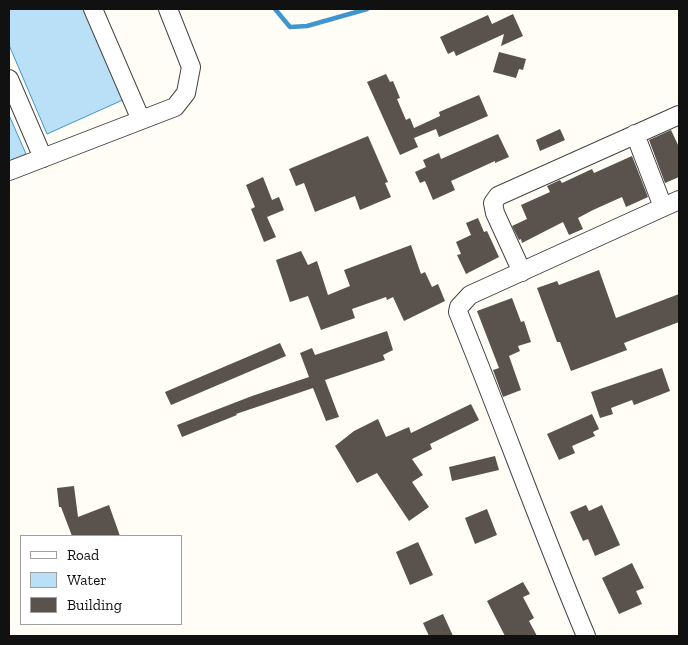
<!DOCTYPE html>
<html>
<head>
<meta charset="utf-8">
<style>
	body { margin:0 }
	#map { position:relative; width:688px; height:645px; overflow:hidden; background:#fffdf5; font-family:"Zilla Slab",serif }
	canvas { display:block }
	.frame { position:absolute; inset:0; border:10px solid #111; pointer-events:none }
	.legend { position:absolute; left:20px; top:535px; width:162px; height:90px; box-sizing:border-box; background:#fff; border:1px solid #a0a0a0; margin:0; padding:6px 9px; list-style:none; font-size:15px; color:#111 }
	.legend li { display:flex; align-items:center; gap:10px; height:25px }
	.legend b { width:25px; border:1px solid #a0a0a0 }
</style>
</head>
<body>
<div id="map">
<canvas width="688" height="645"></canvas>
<div class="frame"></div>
<ul class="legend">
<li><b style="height:6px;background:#fff"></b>Road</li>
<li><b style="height:14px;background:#b9e0f7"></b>Water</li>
<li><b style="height:14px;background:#5a524d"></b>Building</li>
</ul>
</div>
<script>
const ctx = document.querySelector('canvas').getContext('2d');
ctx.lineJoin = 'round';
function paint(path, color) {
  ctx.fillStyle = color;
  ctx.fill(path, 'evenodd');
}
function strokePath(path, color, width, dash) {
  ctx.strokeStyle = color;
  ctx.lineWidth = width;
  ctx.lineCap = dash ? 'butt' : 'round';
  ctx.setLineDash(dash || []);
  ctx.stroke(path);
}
const water = new Path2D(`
	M9 9H89L127 98 47 134 9 45Z
	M9 115 26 154 9 161Z`);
const stream = new Path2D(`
	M275 9 290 27 307 26 367 9`);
const building = new Path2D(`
	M513 14 523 36 501 46 504 34 456 56 454 51 448 54 440 37 488 15 492 24Z
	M499 52 526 59 523 70 519 69 516 78 493 72Z
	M386 74 390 82 393 81 400 98 397 99 406 120 410 118 414 128 440 116 439 112 479 95 488 116 439 137 436 129 414 138 418 147 400 155 367 82Z
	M560 129 565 140 540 151 536 140Z
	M671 130 679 147V177L665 183 649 140Z
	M498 134 509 157 495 163V161L451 181 455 190 433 200 425 181 420 183 415 172 426 167 423 160 439 153 441 159Z
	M368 136 388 182 385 183 391 197 360 210 355 196 315 212 304 183 296 186 289 169Z
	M632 156 648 197 626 207 622 197 593 210 578 218 583 229 569 235 563 222 522 243 521 239 519 240 512 226 527 219 521 205 550 192 547 186 560 180 562 183 592 169 594 173Z
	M263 177 272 200 279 197 284 210 267 217 276 237 264 242 251 209 255 207 246 185Z
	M478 218 484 232 487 231 499 257 466 274 457 255 461 254 456 242 471 235 466 223Z
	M411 245 421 274 425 272 432 287 438 284 445 301 404 321 393 297 387 300 386 297 352 309 355 318 321 330 308 296 290 302 276 260 301 251 308 265 317 261 328 295 350 286 344 270Z
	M599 270 616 318 679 294V322L624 343 627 350 571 371 560 342H557L537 288 557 281 559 285Z
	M512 298 521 322 524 321 531 342 518 346 520 351 509 356 521 390 503 397 493 370 499 368 477 311Z
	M387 331 393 350 383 355 385 360 325 380 339 417 326 421 313 388 236 414 237 415 182 437 177 425 252 396 309 377 300 353 312 348 315 355Z
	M280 343 286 356 171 405 165 392Z
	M662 368 670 391 634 405 632 400 611 408 613 414 600 418 591 392Z
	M471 404 479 420 430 444 432 449 412 459 423 475 412 482 429 507 409 521 377 473 357 483 335 446 354 431 378 419 386 437 409 427 411 433Z
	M592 414 599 429 593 432 595 436 572 446 575 453 559 460 547 434Z
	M495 456 499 470 452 481 449 467Z
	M74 486 78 517 109 505 120 536H72L61 507H59L57 488Z
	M586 505 589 511 602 505 620 545 595 556 588 539 583 541 570 512Z
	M487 509 497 535 475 544 465 518Z
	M418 542 433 575 410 585 396 552Z
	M632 563 644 588 636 591 642 604 619 614 602 578Z
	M523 582 530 594 523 597 534 618 529 621 537 636H505L487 601Z
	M443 614 453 636H429L423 623Z`);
const minor = new Path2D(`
	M93 9 141 120
	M9 79 43 158
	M635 134 663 207
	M9 171 175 107 186 93 191 67 168 9
	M522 272 495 213 493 203 498 196 679 115
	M586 636C541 529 502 420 458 312L459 307 470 295 679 200`);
paint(water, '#b9e0f7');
strokePath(water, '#3f96cf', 1);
strokePath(stream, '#3f96cf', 4.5);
paint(building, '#5a524d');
strokePath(minor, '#444', 20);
strokePath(minor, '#fff', 18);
</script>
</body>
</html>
